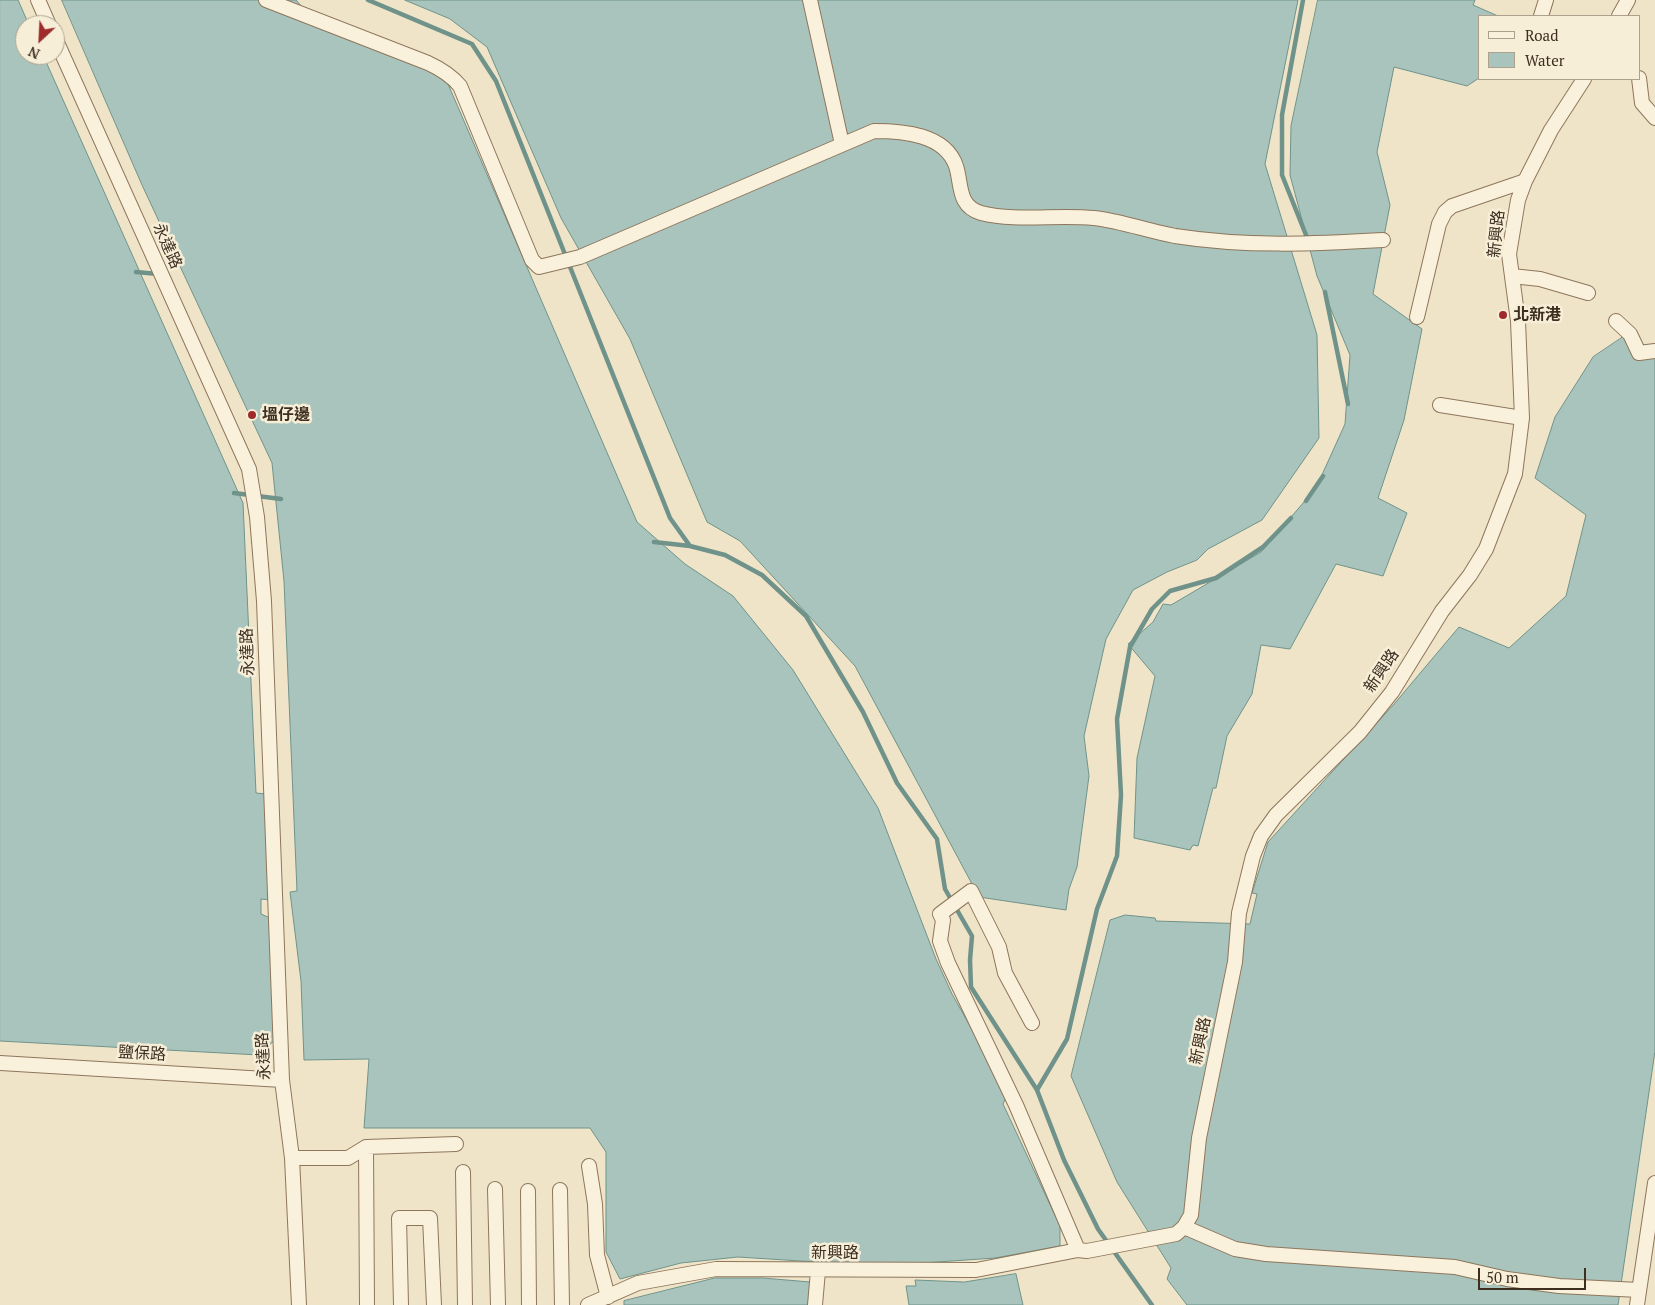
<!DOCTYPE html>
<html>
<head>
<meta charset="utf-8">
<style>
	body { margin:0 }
	#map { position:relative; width:1655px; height:1305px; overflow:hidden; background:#f0e4c8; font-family:"PT Serif",serif }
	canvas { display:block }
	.legend { position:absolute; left:1478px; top:15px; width:162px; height:65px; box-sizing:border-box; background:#f7eed8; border:1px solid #ada18e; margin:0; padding:6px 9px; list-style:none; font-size:15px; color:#3d2e20 }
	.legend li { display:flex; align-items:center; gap:10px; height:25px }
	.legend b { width:25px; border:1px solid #ada18e }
	.north { position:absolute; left:15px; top:15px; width:50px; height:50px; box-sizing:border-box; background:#f7eed8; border:1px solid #ada18e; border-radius:50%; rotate:205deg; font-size:14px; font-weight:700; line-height:20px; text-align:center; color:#3d2e20 }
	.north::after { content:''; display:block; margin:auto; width:18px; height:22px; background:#9e2a2b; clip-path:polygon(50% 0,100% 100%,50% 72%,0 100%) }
	.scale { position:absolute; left:1478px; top:1268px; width:108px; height:22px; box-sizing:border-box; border:2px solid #3d2e20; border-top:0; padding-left:6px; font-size:15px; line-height:18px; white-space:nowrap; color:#3d2e20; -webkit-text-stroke:4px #f7eed8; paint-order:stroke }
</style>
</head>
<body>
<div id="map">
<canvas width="1655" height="1305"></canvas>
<ul class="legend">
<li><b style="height:6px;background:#faf1dc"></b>Road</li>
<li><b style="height:14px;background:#a9c4bc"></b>Water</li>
</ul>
<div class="north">N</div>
<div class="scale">50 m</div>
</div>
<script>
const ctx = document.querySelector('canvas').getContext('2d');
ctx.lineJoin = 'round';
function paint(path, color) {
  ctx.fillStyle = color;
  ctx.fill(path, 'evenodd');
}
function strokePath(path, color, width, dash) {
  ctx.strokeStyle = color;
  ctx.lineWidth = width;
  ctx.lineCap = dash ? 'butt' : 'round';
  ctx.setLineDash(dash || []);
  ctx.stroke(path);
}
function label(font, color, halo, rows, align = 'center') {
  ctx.font = font + ' "PT Serif","Noto Sans TC",serif';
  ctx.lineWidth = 5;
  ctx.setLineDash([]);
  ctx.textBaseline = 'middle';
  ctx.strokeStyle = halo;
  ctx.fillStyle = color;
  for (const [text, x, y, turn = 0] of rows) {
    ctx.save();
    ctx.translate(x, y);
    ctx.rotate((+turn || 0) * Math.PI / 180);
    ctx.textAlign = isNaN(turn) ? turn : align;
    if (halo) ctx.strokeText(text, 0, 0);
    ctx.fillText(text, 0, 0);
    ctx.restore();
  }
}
const water = new Path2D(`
	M0 0H18L29 25H25V55H43L243 503 256 793 266 794 271 900 261 899V914L270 918 275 1040 267 1047H263L259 1055 0 1041Z
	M62 0H296L319 26 420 63 448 84 637 522 685 564 733 596 793 670 878 808 936 959 952 994 1008 1093 1003 1104 1060 1226V1246L995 1258 879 1266 738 1257 681 1263 620 1279 606 1252V1152L590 1128H364L369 1059 304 1060 301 981 290 892 297 891 284 581 272 463 142 185Z
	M405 0H1298L1265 164 1317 335 1319 438 1262 520 1208 549 1197 560 1167 572 1133 590 1106 639 1084 736 1089 776 1077 867 1069 889 1066 910 979 897 855 666 740 541 707 522 630 339 561 218 487 47 450 19Z
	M1318 0H1475L1473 5 1498 16H1479V78L1467 86 1394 67 1377 152 1390 205 1373 294 1422 329 1404 420 1378 498 1407 513 1383 576 1336 564 1290 649 1261 645 1252 694 1227 736 1216 788H1213L1198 846 1193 845 1190 850 1134 838 1137 758 1155 676 1128 644 1153 622 1163 604 1171 605 1261 552 1316 488 1345 424 1350 355 1317 276 1290 175 1291 126Z
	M1626 335 1655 352V1051L1618 1305H1187L1167 1279 1171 1268 1117 1182 1071 1076 1110 920 1125 915 1155 918 1156 921 1250 924 1257 894 1252 893 1268 842 1395 703 1459 627 1509 648 1566 596 1586 515 1535 478 1555 417 1593 357Z
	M1016 1274 1023 1305H909L906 1286H916L915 1280 964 1282Z
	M715 1278H763L810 1282 817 1305H624V1301Z`);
const stream = new Path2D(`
	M368 0 472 44 496 81 670 518 690 546 725 555 762 575 806 616 863 712 897 783 937 839 945 889 972 936 970 960 971 987 1037 1090 1064 1160 1098 1229 1152 1305
	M1303 0 1282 115V175L1308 240
	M136 272 158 274
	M1325 292 1348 404
	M234 493 281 499
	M1306 501 1323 476
	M654 542 690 546
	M1037 1090 1067 1039 1097 909 1117 856 1121 795 1117 719 1130 647 1152 609 1170 591 1216 578 1263 547 1291 518`);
const minor = new Path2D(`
	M38 0 49 25
	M266 0 428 63C441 69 451 75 460 86L532 260 539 267 580 257 874 131C903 131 945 134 956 166 962 184 957 206 981 213 1017 222 1057 214 1094 218 1121 221 1148 231 1175 236 1245 247 1314 244 1383 240
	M810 0 842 144
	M1541 16 1546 0
	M1619 16 1628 0
	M55 38 249 469 257 517 264 601 282 1080 292 1158 299 1305
	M1639 78 1642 103 1655 118
	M1512 276 1540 279 1588 293
	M1417 317 1439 224 1445 212 1452 206 1525 181
	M1616 321 1630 334 1639 353 1655 351
	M1440 405 1522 418
	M1032 1023 1005 973 999 947 971 891 940 914 943 920 940 941 948 963 1016 1105 1078 1250
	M0 1063 282 1080
	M366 1147 367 1305
	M292 1158H348L366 1147 456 1144
	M589 1166 595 1204 597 1255 608 1297
	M463 1172 465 1305
	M495 1189 498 1305
	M560 1190 562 1305
	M528 1191 529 1305
	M1184 1227 1235 1249 1266 1254 1455 1267 1507 1279 1559 1286 1639 1290
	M401 1305 399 1218H430L434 1305
	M588 1305 638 1283 716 1269 976 1270 1078 1250 1087 1251 1176 1234 1184 1227 1191 1215 1199 1138 1235 962 1239 913 1253 856 1261 836 1276 815 1360 732 1392 692 1442 611 1470 575 1486 549 1515 474 1522 418 1518 321 1509 254 1518 200 1525 181 1551 130 1584 79
	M815 1305 818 1271
	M1637 1305 1655 1183`);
const markers = [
	[1503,315,5,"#9e2a2b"],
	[252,415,5,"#9e2a2b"]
];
const streetNames = [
	["新興路",1497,234,-84],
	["永達路",167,246,66],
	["永達路",248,652,-92],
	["新興路",1382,671,-56],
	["新興路",1201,1041,-78],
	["鹽保路",142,1054,3],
	["永達路",264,1056,-93],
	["新興路",835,1253]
];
const poiNames = [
	["北新港",1513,315],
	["塭仔邊",262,415]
];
paint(water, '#a9c4bc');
strokePath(water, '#6f938a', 1);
strokePath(stream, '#6f938a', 4.5);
strokePath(minor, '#8d765c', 16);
strokePath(minor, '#faf1dc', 14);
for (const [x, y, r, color] of markers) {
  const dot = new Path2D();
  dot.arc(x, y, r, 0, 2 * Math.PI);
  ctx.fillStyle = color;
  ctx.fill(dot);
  strokePath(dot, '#f7eed8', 2);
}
label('16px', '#3d2e20', '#f7eed8', streetNames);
label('bold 16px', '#3d2e20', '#f7eed8', poiNames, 'left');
</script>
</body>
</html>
